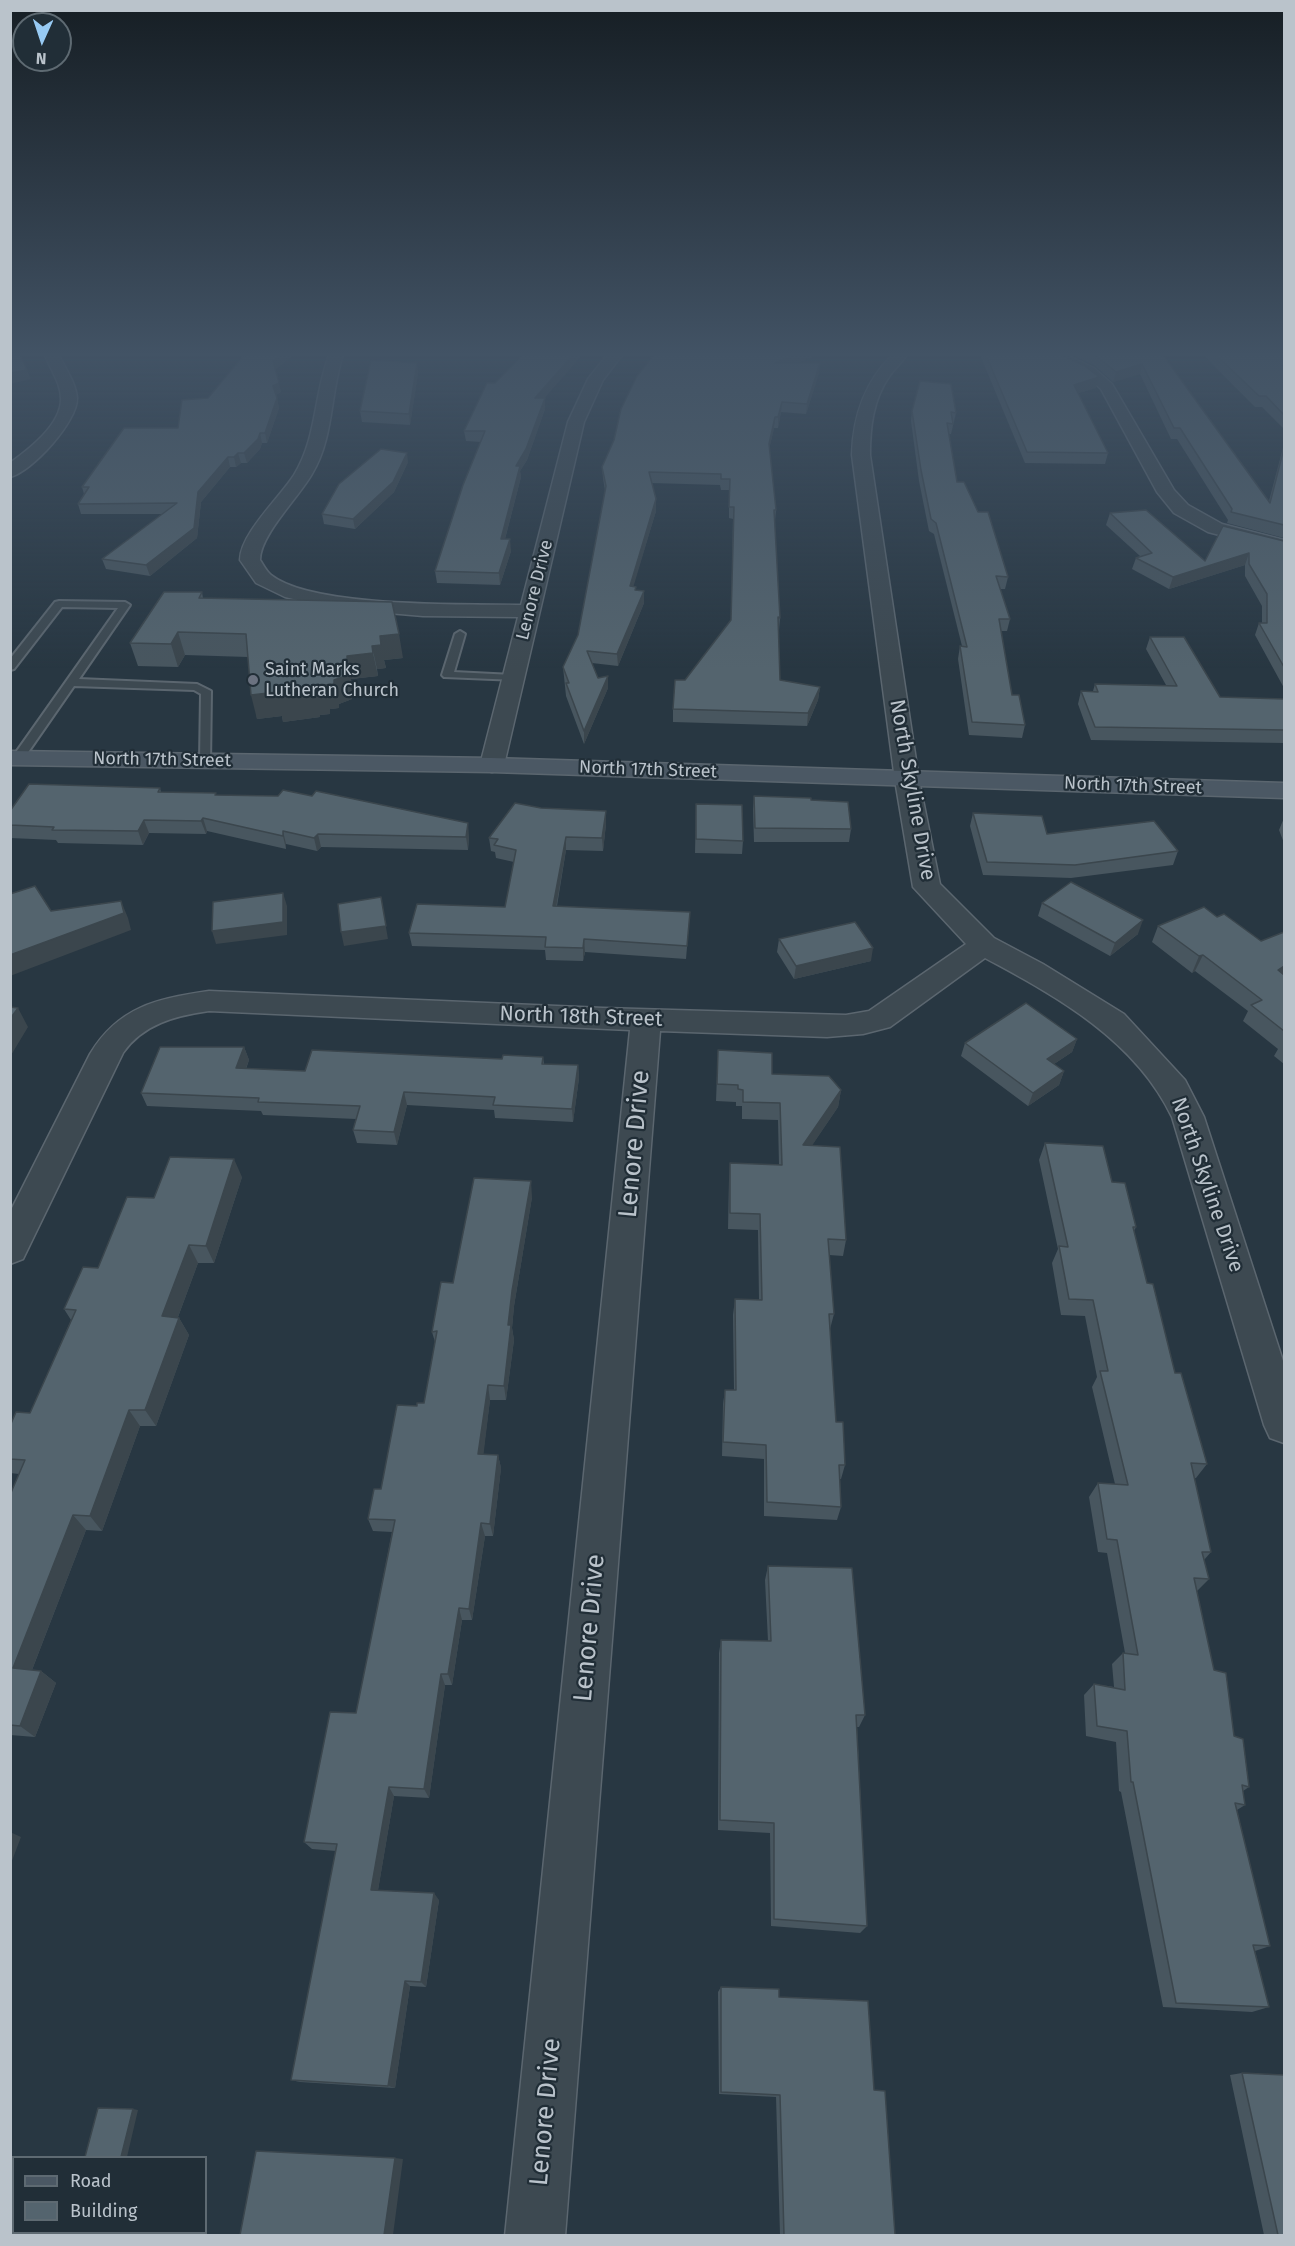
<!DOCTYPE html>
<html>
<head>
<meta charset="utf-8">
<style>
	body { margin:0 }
	#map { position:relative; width:1295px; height:2246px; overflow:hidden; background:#283742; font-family:"Fira Sans",sans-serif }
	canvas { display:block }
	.frame { position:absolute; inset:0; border:12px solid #bac3cb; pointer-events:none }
	.legend { position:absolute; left:12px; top:2156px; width:195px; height:78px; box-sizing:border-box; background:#212e37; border:2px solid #5e6a72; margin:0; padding:8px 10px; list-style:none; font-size:18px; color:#bac3cb }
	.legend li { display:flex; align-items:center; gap:12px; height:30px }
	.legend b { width:30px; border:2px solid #5e6a72 }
	.north { position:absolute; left:12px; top:12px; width:60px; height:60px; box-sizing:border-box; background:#212e37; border:2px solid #5e6a72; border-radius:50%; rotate:183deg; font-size:16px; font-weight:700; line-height:24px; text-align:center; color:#bac3cb }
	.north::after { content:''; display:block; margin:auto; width:21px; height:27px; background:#97caf3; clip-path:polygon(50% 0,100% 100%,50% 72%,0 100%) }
</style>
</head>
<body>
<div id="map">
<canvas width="1295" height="2246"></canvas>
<div class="frame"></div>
<ul class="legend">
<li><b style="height:8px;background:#4b5864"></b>Road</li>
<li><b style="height:16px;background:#54646e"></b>Building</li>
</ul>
<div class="north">N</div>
</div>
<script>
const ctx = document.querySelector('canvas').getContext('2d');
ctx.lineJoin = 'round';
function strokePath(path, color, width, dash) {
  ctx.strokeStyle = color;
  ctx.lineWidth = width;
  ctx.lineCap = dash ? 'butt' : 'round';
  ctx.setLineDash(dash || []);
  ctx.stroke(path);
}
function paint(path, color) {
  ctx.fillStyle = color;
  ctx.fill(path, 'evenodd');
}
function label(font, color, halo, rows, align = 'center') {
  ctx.font = font + ' "Fira Sans",sans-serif';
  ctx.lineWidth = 4.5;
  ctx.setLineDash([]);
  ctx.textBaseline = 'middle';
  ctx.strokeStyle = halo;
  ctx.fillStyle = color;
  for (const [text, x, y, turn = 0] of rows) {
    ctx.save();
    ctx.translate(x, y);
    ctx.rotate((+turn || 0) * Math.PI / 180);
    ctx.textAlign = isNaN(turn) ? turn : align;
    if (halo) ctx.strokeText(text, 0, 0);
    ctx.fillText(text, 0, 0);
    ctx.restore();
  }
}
const lane = new Path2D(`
	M59 601 125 602 130 605 79 679 197 684 211 691 210 764H202L200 761 201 694 194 690 74 686 22 761H14L12 758 118 608 62 607 14 669 10 670V659L55 602Z
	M460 631 465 634 454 672 513 675 519 678 517 680 444 677 442 675 455 634Z`);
const street = new Path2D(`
	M45 355H59C65 368 76 383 77 398 78 421 32 472 10 477V463C29 449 61 425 61 399 61 383 50 369 45 355Z
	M329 355H343C330 394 334 438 312 474 299 497 260 535 260 560 263 564 266 571 271 575 312 608 466 604 521 605L568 422 588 379 607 355H622L603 380 584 422 504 765 501 770 492 772 483 770 480 765 518 617 423 616 331 608 285 597 256 583 240 560C240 534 280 497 294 475 317 438 314 394 329 355Z
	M892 355H907C902 363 894 369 889 377 873 400 870 428 870 455L919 780 940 884 994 938 1043 964 1124 1014 1185 1080 1204 1117 1284 1364V1443L1270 1438 1264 1425 1172 1117C1135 1040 1058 997 985 958L890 1027 863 1034 827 1037 660 1031 565 2236H505L630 1030 209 1011C175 1016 143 1024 123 1053L23 1259 10 1264V1212L90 1054C118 1007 158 998 209 991L603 1008 846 1015 869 1011 966 944 913 887 895 780 852 455C853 416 864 383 892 355Z
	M1049 355H1067L1094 368 1112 384 1174 490 1188 505 1222 524 1284 540V552L1208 532 1174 513 1157 492 1101 389 1084 374 1051 358Z`);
const secondary = new Path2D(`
	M10 751 492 758 1284 783V798L492 772 10 765Z`);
const wall = new Path2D(`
	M244 355H293L275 370 281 392 276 395 279 408 267 443H262L260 449 247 463H241L236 467H230L201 502 197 538 150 576 106 569 102 559 163 514H81L78 504 84 494 82 487 178 428 208 398Z
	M523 355H582L544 398 545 409 527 460 520 471 521 477 505 539 511 551 500 585 437 583 435 571 481 442 466 441 464 431 495 383Z
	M654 355H817L797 363H820L819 373 806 414 781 412 778 428H774L769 449 776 510 775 521H774L780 618 779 630H778L780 680 820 687 818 700 807 726 673 722V709L685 680 731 620 733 519 729 518V490H721L720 485 652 483 656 511 633 586 636 587V590L644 591V603L618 666 592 663 598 678 608 676V688L584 744 566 696 563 667 578 635 605 491 603 478 602 467Z
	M980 355H1062L1096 388 1078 393 1108 453 1105 464 1025 463Z
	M1072 355H1163L1269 501 1284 444V538L1227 523 1228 520 1177 439H1171L1140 374 1113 382 1095 366Z
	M1203 355H1281L1284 358V429L1262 407H1255Z
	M417 363 418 373 410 425 362 422 360 411Z
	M912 411 956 413 951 434H949L957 482 1008 577 1005 589H1000L1010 619 1007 631H1001L1012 695 1025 725 1022 738 969 735 958 659 960 646H962L934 534 929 531 919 481 911 421Z
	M408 462 394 492 355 529 324 524 322 514Z
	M1110 513 1205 561 1284 541V688L1255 635 1259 623H1262V606L1245 576V565L1169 589 1132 569 1136 558 1140 556 1106 525Z
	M202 592 203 598 403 658 384 660 386 668 377 669 378 676 351 679 352 699 339 704V708L330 709V714L320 715V717L283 722 282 716 257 719 248 657 185 655 178 667 138 666 130 643Z
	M1150 637 1220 697 1284 699V743L1091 740 1078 704 1081 691H1093L1095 684 1166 685 1146 649Z
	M160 788 161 792 216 795 469 836 468 850 321 847 317 851 286 844V849L207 831 206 834 149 833 143 845 58 843 56 840 10 838V811Z
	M754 796 811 800 851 829 849 842H754L753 809Z
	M696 804 743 841 742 854 695 853Z
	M541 808 606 811V824L603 851 566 850 557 906 690 912 686 959 585 952 583 961 546 960 545 950 412 946 409 933 505 907 514 862 496 858 495 852 491 851 489 838Z
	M973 813 1047 834 1178 851 1173 865 1071 878 983 875 970 826Z
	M1284 818V843L1279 830Z
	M1042 903 1138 934 1110 956 1038 916Z
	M1217 917 1261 941 1284 932V1064L1274 1056 1278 1049 1243 1021 1248 1011 1195 971 1192 973 1152 942 1158 926Z
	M779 939 871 961 794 979 777 952Z
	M1077 1039 1072 1052 1054 1064 1064 1071 1059 1085 1028 1106 961 1056 965 1043Z
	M244 1047 249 1060 246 1069 305 1071 543 1057 544 1064 578 1065 579 1078 573 1122 495 1118 494 1110 407 1105 397 1145 357 1143 353 1130 356 1119 263 1115 261 1111 147 1106 141 1093Z
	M718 1050 772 1074 841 1090 838 1107 812 1145 846 1240 843 1256 829 1255 834 1314 830 1329 836 1422 845 1465 841 1479H840L841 1507 837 1520 764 1516V1459L722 1456 723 1404 725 1390H734L733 1315 735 1299 759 1300 758 1230 728 1229 729 1179 730 1163 779 1165 778 1120 742 1119V1106H736V1102L716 1101Z
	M1045 1143 1112 1182 1136 1227 1134 1231 1147 1283 1175 1373 1207 1464 1196 1478H1194L1211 1552 1204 1560 1209 1579 1197 1591 1214 1670 1249 1787 1243 1791 1245 1805 1237 1810 1270 1946 1255 1951 1269 2007 1252 2012 1163 2007 1121 1792 1119 1791 1116 1742 1086 1736 1084 1695 1094 1684 1114 1687 1112 1664 1123 1653H1125L1107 1553 1098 1552 1089 1497 1098 1483 1115 1484 1092 1387 1097 1377 1085 1316 1061 1315 1052 1263 1058 1249 1039 1160Z
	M242 1177 214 1263H198L178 1317 179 1318 189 1335 156 1426H140L102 1531 86 1530 32 1670 41 1671 56 1683 35 1737 10 1735V1495L19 1474 10 1473V1426L30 1413 71 1320 64 1309 154 1198Z
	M532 1197 514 1306 512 1328 514 1340 506 1400H490L483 1454 498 1455 501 1468 493 1536H485L472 1620H462L452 1685H445L429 1798 394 1796 378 1890 439 1900 426 1987 410 1986 395 2088 300 2082 291 2080 336 1851 312 1849 304 1842 356 1713 392 1532 373 1531 368 1519 417 1406 424 1403 435 1342 432 1332 453 1283Z
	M768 1566 865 1715 859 1727H857L867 1926 860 1933 771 1926 770 1833 718 1830 719 1653 721 1640 768 1641 765 1580Z
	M721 1987 779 1997 874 2090 895 2235H780L776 2097 719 2094 718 1992Z
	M1242 2073 1284 2235H1264L1230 2075Z`);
const shadedWall = new Path2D(`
	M280 355H293L275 370 273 361Z
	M573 355H582L536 408 535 398Z
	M794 355H817L774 373 775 363Z
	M417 363 418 373 410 425 409 414Z
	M820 363 819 373 806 414 807 404Z
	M1142 364 1140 374 1113 382 1116 372Z
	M27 370 31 379 10 384V373Z
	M1099 377 1096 388 1071 395 1074 385Z
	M279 383 281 392 275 395 273 386Z
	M277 398 279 408 267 443 265 433Z
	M545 398V409L527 460 520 471 521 477 502 550 501 539 516 466Z
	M782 402 781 412 778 428V417Z
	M775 417 774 428 768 454 769 444Z
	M260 433 262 443 260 449 247 463 244 453Z
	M238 453 241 463 236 467 234 457Z
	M407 453 408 462 394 492 355 529 353 519Z
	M228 457 230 467 201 502 197 538 150 576 146 565 198 492Z
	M656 499V511L630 598V586Z
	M510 539 511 551 500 585 499 573Z
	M1249 553 1245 565 1169 589 1173 577Z
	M644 591V603L618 666 617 654Z
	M178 632 185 655 178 667 171 644Z
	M399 634 403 658 384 660 386 668 377 669 372 646 380 636Z
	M373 653 378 676 351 679 352 699 339 704V708L330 709V714L320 715V717L283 722 282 716 257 719 251 695 277 692 314 691 334 680 347 656Z
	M608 676V688L584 744V731Z
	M820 687 818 700 807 726 808 713Z
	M606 811V824L603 851 602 838Z
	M203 818 207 831 206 834 201 821Z
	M144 820 149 833 143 845 138 831Z
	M468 823 469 836 468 850 466 837Z
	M283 831 286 844V849L283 836Z
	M318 834 321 847 317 851 314 838Z
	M566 837V850L554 919 553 906Z
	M283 893 287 906V935L216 944 212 931Z
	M121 901 128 918 131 930 10 976V955Z
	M383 910 388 939 344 946 341 932Z
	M1143 920 1138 934 1110 956 1115 943Z
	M584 939 585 952 583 961V948Z
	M873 948 871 961 794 979 796 966Z
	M1203 955 1195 971 1192 973 1199 956Z
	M1284 966V978L1278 970Z
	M18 1008 28 1027 10 1057V1019Z
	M1077 1039 1072 1052 1042 1072 1047 1059Z
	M244 1047 249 1060 241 1081 236 1068Z
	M578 1065 579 1078 573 1122 572 1109Z
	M1064 1071 1059 1085 1028 1106 1033 1093Z
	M841 1090 838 1107 801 1162 803 1145Z
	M404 1092 407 1105 397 1145 394 1132Z
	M234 1159 242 1177 214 1263 206 1246Z
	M531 1181 532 1197 514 1306 512 1328 514 1340 506 1400 504 1386 508 1325 512 1291Z
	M189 1245 198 1263 172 1333 162 1316Z
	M179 1318 189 1335 156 1426 145 1410Z
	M488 1385 490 1400 482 1467 478 1454Z
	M129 1410 140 1426 102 1531 90 1516Z
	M498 1455 501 1468 493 1536 490 1524Z
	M73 1515 86 1530 28 1680 13 1668Z
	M481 1523 485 1536 472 1620 469 1609Z
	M459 1608 462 1620 452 1685 448 1674Z
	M41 1671 56 1683 35 1737 20 1726Z
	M441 1674 445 1685 429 1798 424 1789Z
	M389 1787 394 1796 377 1896 371 1890Z
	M10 1832 21 1837 10 1866Z
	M434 1893 439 1900 426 1987 421 1982Z
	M405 1981 410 1986 395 2088 388 2086Z
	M133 2109 138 2110 127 2157H121Z
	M395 2158 403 2159 393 2235H384Z`);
const building = new Path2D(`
	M10 355H20L27 370 10 373Z
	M244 355H280L273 361 279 383 273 386 277 398 265 433H260L258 439 244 453H238L234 457H228L198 492 194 528 146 565 102 559 177 503 78 504 89 487H82L124 428H178L182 400 208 398Z
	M523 355H573L535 398H545L526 449 516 466H520L501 539H510L499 573 435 571 463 485 485 431H464L487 383H495Z
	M654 355H794L775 363H820L807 404 782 402 778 417H775L769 444 776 510H774L780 618 778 617 780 680 820 687 808 713 673 709 675 680H685L731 620 734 507H729L730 479H721V474L649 472 656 499 630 586 636 587 635 590 644 591 617 654 587 651 598 678 608 676 584 731 566 683H569L563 667 578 635 606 486 602 467 614 440 621 409 637 376Z
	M986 355H1062L1085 366 1099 377 1074 385 1108 453 1027 452Z
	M1095 355H1163L1270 503 1284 448V525L1231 512 1232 509 1180 428H1174L1142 364 1116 372Z
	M1216 355H1281L1284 358V364L1283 365H1284V415L1266 396H1259Z
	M371 360 417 363 409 414 360 411Z
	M920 381 951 384 956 413 951 412 953 424 947 423 957 482H964L978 512H988L1008 577 996 576 1010 619H999L1012 695H1019L1025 725 972 722 960 646 967 647 936 523 931 519 921 470 912 411Z
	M381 449 407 453 393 482 353 519 322 514 339 484Z
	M1146 510 1205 561 1223 526 1284 541V667L1259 623H1267V594L1249 564V553L1173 577 1136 558 1152 553 1110 513Z
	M164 592H202L199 598 392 602 399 634 380 636 381 645 372 646 373 653 347 656 348 675 334 680V684L324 685 325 690 314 691 315 693 277 697V692L251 695 246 634 178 632 171 644 130 643Z
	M1150 637H1184L1220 697 1284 699V730L1095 727 1081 691 1098 692 1095 684 1177 686Z
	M29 784 160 788 158 792 216 793 215 795 278 796 283 790 312 796 316 791 468 823 466 837 318 834 314 838 283 831V836L203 818 201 821 144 820 138 831 52 830 54 827 10 825V811Z
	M754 796 811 798V800L848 802 851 829 755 828Z
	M515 803 541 808 606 811 602 838 566 837 553 906 690 912 687 946 584 939 583 948 545 947 546 937 409 933 417 904 505 907 516 850 494 845 498 839 489 838Z
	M696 804 742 805 743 841 696 839Z
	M973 813 1042 816 1047 834 1154 821 1178 851 1075 865 987 862Z
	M1071 882 1143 920 1115 943 1042 903Z
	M35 886 51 911 121 901 124 913 10 955V894Z
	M283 893V922L212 931 213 902Z
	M381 897 386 926 341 932 338 904Z
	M1204 907 1217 917 1224 914 1261 941 1284 932V966L1278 970 1284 975V1031L1251 1005 1262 1000 1203 955 1199 956 1158 926Z
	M855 922 873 948 796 966 779 939Z
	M1026 1003 1077 1039 1047 1059 1064 1071 1033 1093 965 1043Z
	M10 1007 18 1008 10 1019Z
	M160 1047H244L236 1068 305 1071 312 1050 502 1059 503 1055 543 1057 542 1064 578 1065 572 1109 493 1105 495 1097 404 1092 394 1132 353 1130 360 1106 258 1102 259 1098 141 1093Z
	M718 1050 772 1053V1074L829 1076 841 1090 803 1145 840 1147 846 1240 828 1239 834 1314H829L836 1422H843L845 1465H839L841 1507 767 1502 766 1445 723 1442 725 1390H736L735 1299 762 1300 760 1214 730 1213V1163L782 1165 780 1103 743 1102V1090L738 1089V1085L717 1084Z
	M1045 1143 1103 1146 1112 1182 1125 1183 1136 1227H1133L1147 1283 1153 1284 1175 1373H1181L1207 1464 1191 1463 1211 1552H1202L1209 1579 1194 1578 1214 1670 1226 1673 1234 1736 1243 1739 1249 1787 1242 1785 1245 1805 1235 1803 1270 1946 1253 1945 1269 2007 1176 2003 1133 1782H1131L1127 1731 1097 1726 1094 1684 1125 1690 1123 1653 1138 1655 1117 1540 1107 1539 1098 1483 1128 1485 1100 1371H1108L1093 1300 1069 1299 1059 1246 1068 1247Z
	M170 1157 234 1159 206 1246 189 1245 162 1316 179 1318 145 1410H129L90 1516 73 1515 13 1668 41 1671 20 1726 10 1725V1495L25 1460 10 1459V1426L16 1412 30 1413 76 1310 64 1309 83 1267 98 1268 127 1197 154 1198Z
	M474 1178 531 1181 512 1291 508 1325H511L504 1386 488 1385 478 1454 498 1455 490 1524 481 1523 469 1609 459 1608 448 1674H441L424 1789 389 1787 371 1890 434 1893 421 1982 405 1981 388 2086 291 2080 337 1844 304 1842 330 1712 356 1713 395 1520 368 1519 374 1489H381L397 1405 417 1406V1403H424L437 1331 432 1332 441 1282 453 1283Z
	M768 1566 852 1568 865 1715H856L867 1926 774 1919V1823L720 1820 721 1640 771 1641Z
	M721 1987 779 1989V1997L868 2001 874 2090 885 2091 895 2235H784L780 2095 721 2092Z
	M1242 2073 1284 2075V2235H1278Z
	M98 2108 133 2109 121 2157H85Z
	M256 2151 395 2158 384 2235H240Z`);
const markers = [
	[253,680,6,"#6b7280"]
];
const farStreetnames = [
	["Lenore Drive",535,590,-76],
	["North 17th Street",162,760,1],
	["North 17th Street",648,770,2],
	["North 17th Street",1133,786,2]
];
const farPoinames = [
	["Saint Marks",265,670],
	["Lutheran Church",265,691]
];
const streetNames = [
	["North Skyline Drive",912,790,80],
	["North 18th Street",581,1017,2],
	["North Skyline Drive",1207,1185,71]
];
const nearStreetnames = [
	["Lenore Drive",635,1144,-85],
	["Lenore Drive",590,1628,-85],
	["Lenore Drive",546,2112,-85]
];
strokePath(lane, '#5b666f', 4);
strokePath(street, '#5b666f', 3);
strokePath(secondary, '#5b666f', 3);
paint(lane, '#3d4951');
paint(street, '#3d4951');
paint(secondary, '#4b5864');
paint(wall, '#48565f');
paint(shadedWall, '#3b464d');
paint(building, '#54646e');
strokePath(building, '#3b464d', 1.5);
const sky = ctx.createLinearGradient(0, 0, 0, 669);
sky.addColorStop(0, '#161e24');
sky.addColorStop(0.53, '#425365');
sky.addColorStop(1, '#42536500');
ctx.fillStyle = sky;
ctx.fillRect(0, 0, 1295, 669);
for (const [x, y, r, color] of markers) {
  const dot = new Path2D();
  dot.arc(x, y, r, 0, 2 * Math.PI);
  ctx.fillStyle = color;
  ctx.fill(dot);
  strokePath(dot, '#212e37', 2);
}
label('18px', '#bac3cb', '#212e37', farStreetnames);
label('18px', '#bac3cb', '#212e37', farPoinames, 'left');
label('21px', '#bac3cb', '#212e37', streetNames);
label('26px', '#bac3cb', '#212e37', nearStreetnames);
</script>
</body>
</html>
